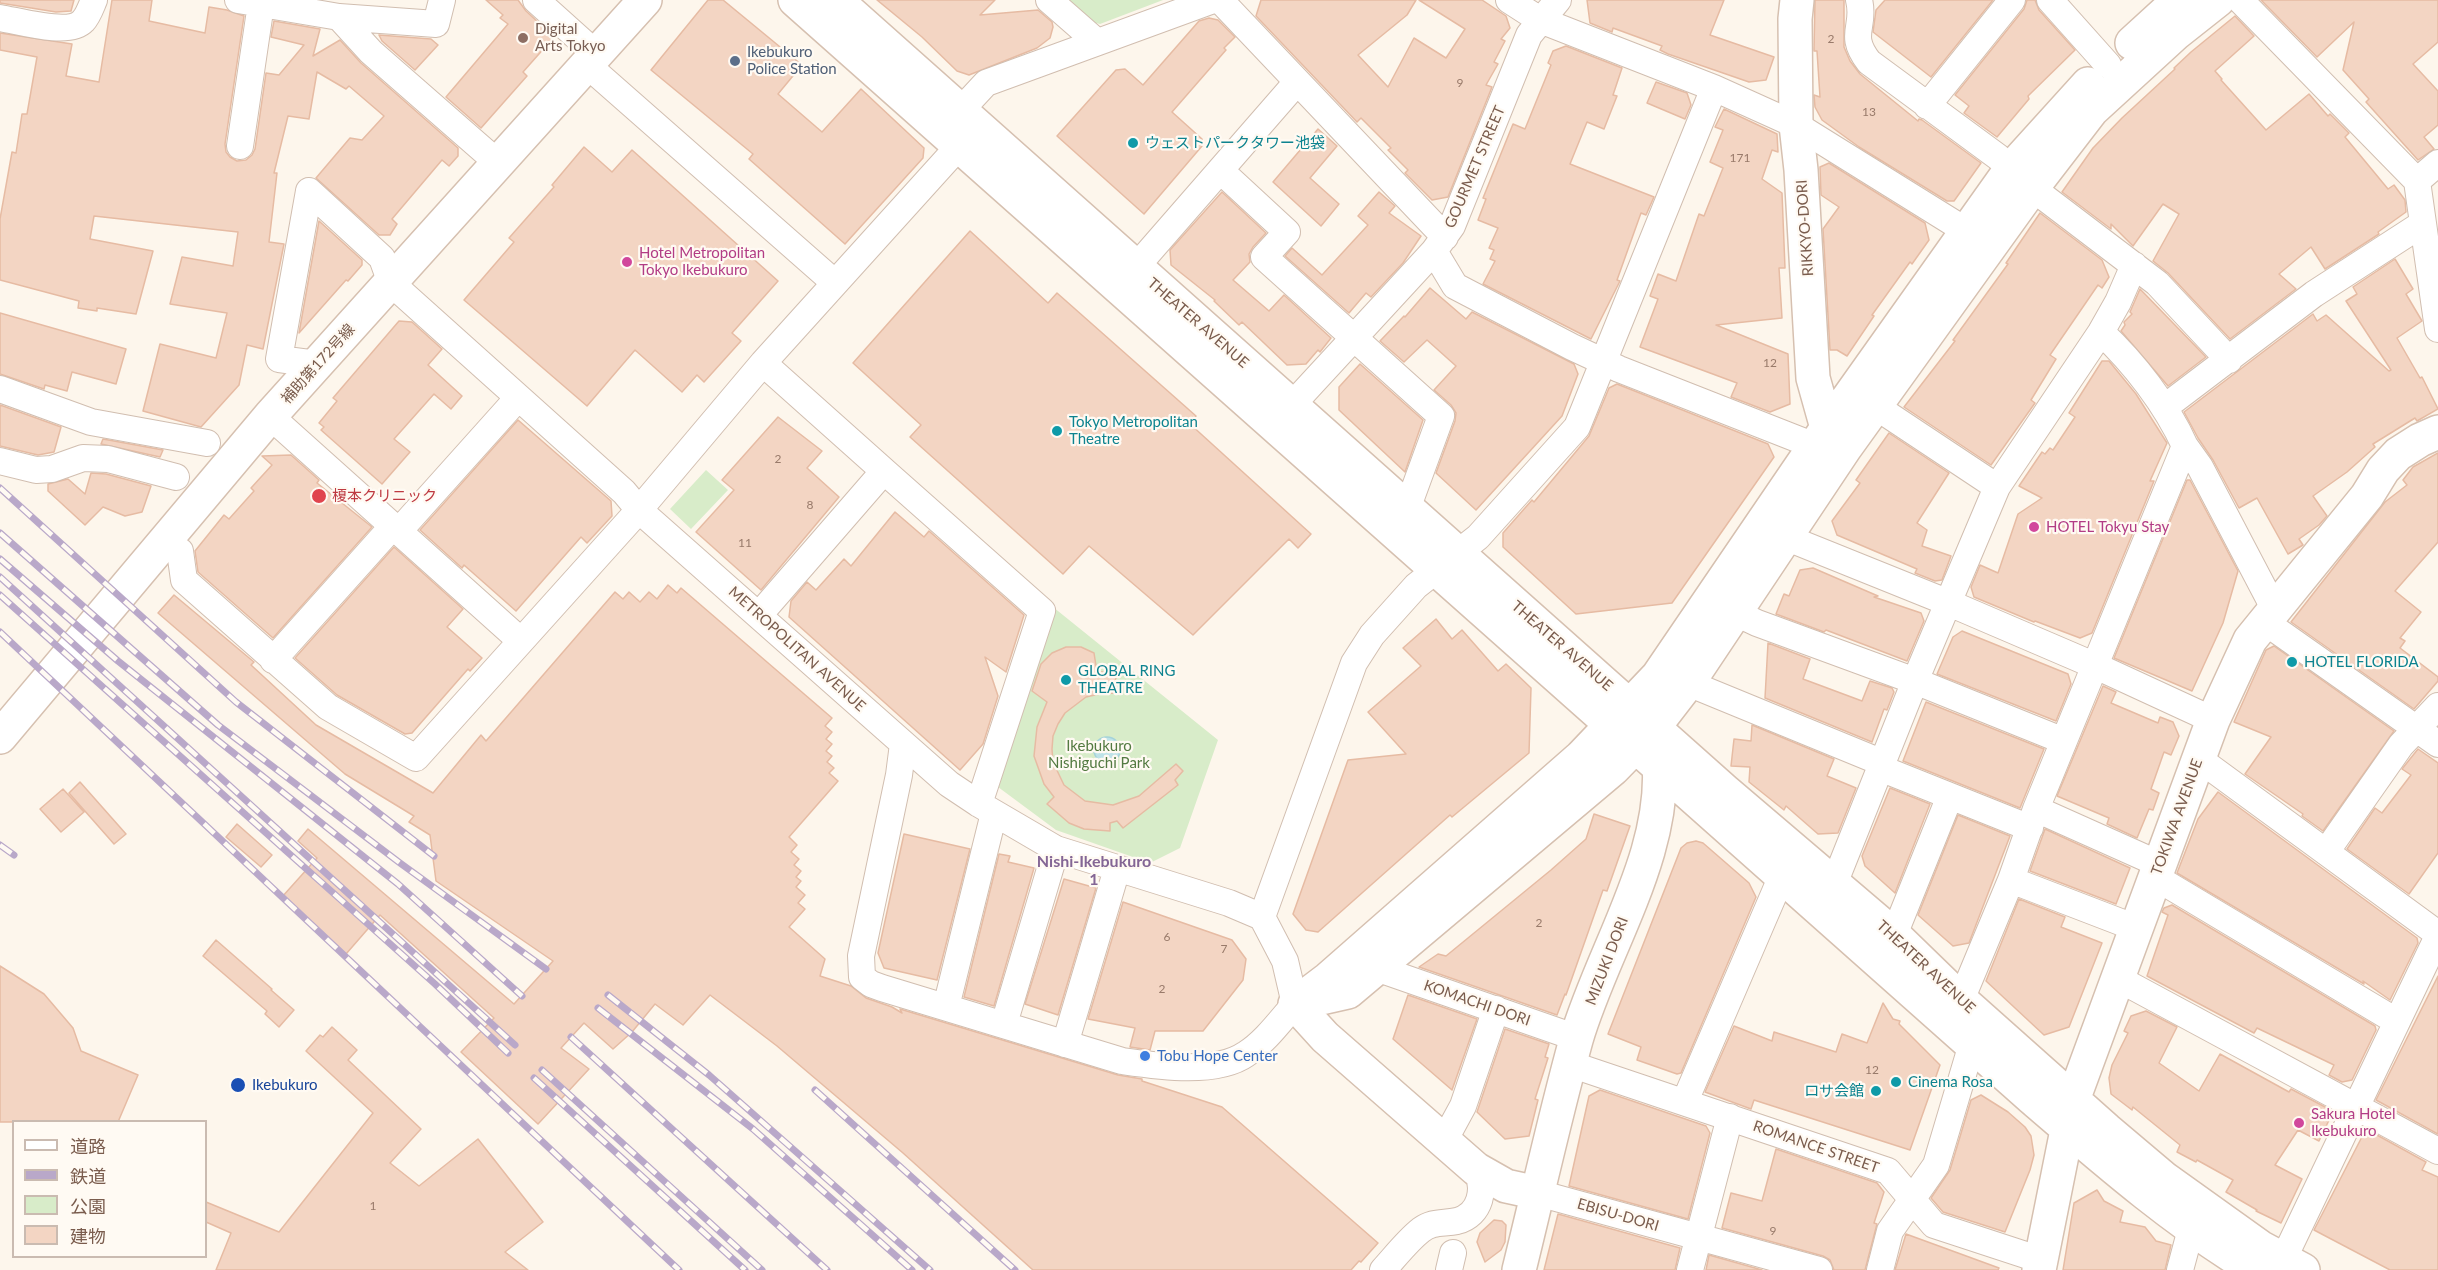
<!DOCTYPE html>
<html>
<head>
<meta charset="utf-8">
<style>
	body { margin:0 }
	#map { position:relative; width:2438px; height:1270px; overflow:hidden; background:#fdf6ec; font-family:Lato,"Noto Sans JP",sans-serif }
	canvas { display:block }
	.legend { position:absolute; left:12px; top:1120px; width:195px; height:138px; box-sizing:border-box; background:#fffaf3; border:2px solid #cabbb1; margin:0; padding:8px 10px; list-style:none; font-size:18px; color:#7a5c4d }
	.legend li { display:flex; align-items:center; gap:12px; height:30px }
	.legend b { width:30px; border:2px solid #cabbb1 }
</style>
</head>
<body>
<div id="map">
<canvas width="2438" height="1270"></canvas>
<ul class="legend">
<li><b style="height:8px;background:#fff"></b>道路</li>
<li><b style="height:8px;background:#b9a8c9"></b>鉄道</li>
<li><b style="height:16px;background:#d8ecc9"></b>公園</li>
<li><b style="height:16px;background:#f3d5c3"></b>建物</li>
</ul>
</div>
<script>
const ctx = document.querySelector('canvas').getContext('2d');
ctx.lineJoin = 'round';
function paint(path, color) {
  ctx.fillStyle = color;
  ctx.fill(path, 'evenodd');
}
function strokePath(path, color, width, dash) {
  ctx.strokeStyle = color;
  ctx.lineWidth = width;
  ctx.lineCap = dash ? 'butt' : 'round';
  ctx.setLineDash(dash || []);
  ctx.stroke(path);
}
function label(font, color, halo, rows, align = 'center') {
  ctx.font = font + ' Lato,"Noto Sans JP",sans-serif';
  ctx.lineWidth = 4.5;
  ctx.setLineDash([]);
  ctx.textBaseline = 'middle';
  ctx.strokeStyle = halo;
  ctx.fillStyle = color;
  for (const [text, x, y, turn = 0] of rows) {
    ctx.save();
    ctx.translate(x, y);
    ctx.rotate((+turn || 0) * Math.PI / 180);
    ctx.textAlign = isNaN(turn) ? turn : align;
    if (halo) ctx.strokeText(text, 0, 0);
    ctx.fillText(text, 0, 0);
    ctx.restore();
  }
}
const green = new Path2D(`
	M1068 0H1163L1100 24 1092 22Z
	M706 470 728 490 691 529 670 509Z
	M1053 607 1218 740 1180 848 1150 863 1056 830 994 784Z`);
const water = new Path2D(`
	M1094 750a13 13 0 1 1 26 0a13 13 0 1 1-26 0Z`);
const building = new Path2D(`
	M0 0H74L71 11 56 12 0 3Z
	M112 0H152L149 21 205 33 209 7 227 10 244 16 225 144 226 152 230 157 237 161 246 160 252 155 255 149 266 73 279 75 304 45 271 37 274 21 320 29 313 56 340 40 361 63 458 148V156L449 166 442 160 392 219 397 224 390 235H379L316 178 350 138 362 140 384 116 349 86 346 89 317 72 309 119 288 116 274 173H277L269 242 284 244 263 349 247 345 239 385 201 427 143 411 160 344 216 358 227 313 170 304 182 257 233 266 238 232 94 216 90 239 153 251 136 314 97 308V311L78 308 79 301 0 280V219L12 152 16 153 22 114H27L37 57 0 50V33L72 44 66 76 99 82Z
	M486 0H518L526 11 554 37 523 72 527 76 481 128 446 97 508 24 500 18 503 15Z
	M708 0H723L802 65 778 94 822 132 861 89 924 148 923 158 845 244 749 159 753 154 651 70Z
	M877 0H995L980 15 1038 10 1052 22 1053 27 1050 38 1037 48 969 75 957 71 922 37Z
	M1261 0H1416L1407 15 1358 55 1388 87 1414 38 1446 58 1465 29 1419 0H1482L1506 16 1510 28 1501 39 1505 41 1494 62 1498 64 1486 85 1492 87 1448 197 1432 200 1405 173 1408 170 1388 150 1391 148 1361 118 1357 122 1256 16Z
	M1587 0H1724L1710 35 1774 57 1766 80 1749 82 1668 54 1660 50 1662 46 1613 28 1612 32 1590 23Z
	M1815 0H1844V47L1850 61 1860 74 1918 121 1919 119 1922 120 1981 163 1954 201H1947L1859 147 1822 120 1815 107 1814 95 1820 97 1817 51H1814Z
	M1885 0H1993L1931 77 1873 32 1876 10Z
	M2027 0H2035L2039 10 2075 50 2028 96 2029 99 1997 137 1964 113 1969 106 1955 95 2024 9Z
	M2261 0H2438V42L2413 64 2438 91V125L2424 137 2434 149 2418 160 2366 102 2369 99 2343 70 2354 22 2317 57Z
	M2235 16 2254 36 2215 71 2222 79 2221 80 2266 130 2309 94 2328 116 2330 114 2349 133 2345 137 2388 189 2394 185 2405 200 2406 212 2378 232 2379 234 2325 269 2311 247 2279 274 2296 289 2230 339 2168 273 2153 261 2179 214 2163 204 2133 246 2111 224V229L2062 192 2093 148 2122 118 2175 69 2174 68 2191 52Z
	M1209 18 1218 20 1235 37 1224 48 1226 50 1172 112 1202 139V146L1144 214 1057 136 1116 70 1125 69 1143 85 1199 21Z
	M379 35 431 39 438 45 415 70 382 41Z
	M1566 46 1622 68 1613 95 1617 96 1604 129 1587 122 1570 164 1654 197 1646 215 1641 213 1617 280 1620 281 1591 339 1483 284 1495 261 1490 259 1494 250 1489 248 1498 228 1478 220 1486 199 1483 198 1513 124 1525 129 1551 65 1548 63 1553 51Z
	M1656 82 1687 93 1691 105 1685 119 1647 103Z
	M1724 109 1777 134 1778 152 1772 150 1762 179 1782 193 1785 268H1779L1782 318 1716 325 1788 354 1790 404 1770 412 1731 397 1737 383 1640 347 1658 299 1650 296 1658 274 1676 281 1699 214 1704 216 1723 168 1710 162 1723 130 1715 127Z
	M1318 129 1337 146 1310 178 1339 204 1321 226 1273 182Z
	M584 147 612 172 632 150 778 281 732 333 741 341 704 382 697 375 682 392 635 350 587 406 464 300 514 242 509 238 554 187 552 185Z
	M1829 163 1925 223 1929 240 1912 264 1910 262 1872 315 1874 316 1847 356 1837 350H1830L1823 229 1839 207 1821 195 1820 167Z
	M1222 192 1266 233 1253 247 1249 254 1250 262 1233 280 1269 311 1284 295 1331 338 1320 352 1318 350 1306 364 1287 365 1242 322 1239 325 1214 301 1215 300 1171 265 1170 250Z
	M1379 192 1395 206 1389 213 1421 236 1403 263 1371 297 1366 293 1349 313 1285 256 1292 248 1322 275 1368 225 1358 216Z
	M2040 213 2102 260 2109 277 2102 288 2098 285 2050 355 2056 359 2031 400 2035 403 1991 465 1904 407 1955 341 1953 340 2008 264 2006 263Z
	M319 221 362 260V265L348 281 346 280 299 333Z
	M970 231 1048 303 1057 293 1196 416 1190 424 1311 534 1298 548 1289 539 1193 635 1089 546 1063 574 910 437 921 425 853 363Z
	M2395 259 2413 289 2406 294 2422 321 2397 338 2420 378 2422 377 2438 409 2417 421 2415 418 2373 444 2375 447 2347 472 2313 496 2327 516 2319 525 2299 539 2303 545 2288 554 2257 498 2239 508 2213 460 2198 438 2184 412 2313 314 2317 321 2326 315 2389 371 2391 370 2346 301 2357 294 2353 287Z
	M1430 288 1466 319 1472 312 1574 364 1578 374 1562 416 1476 510 1436 473 1455 421 1456 413 1451 405 1434 390 1456 366 1427 340 1404 362 1380 341 1404 316 1405 317Z
	M2140 289 2206 357 2168 386 2121 331 2125 325 2124 322 2132 314 2130 312Z
	M0 313 126 349 116 384 72 372 67 391 45 385 44 389 0 374Z
	M399 321 412 322 442 349 428 365 462 396 451 409 434 394 394 439 410 452 382 484 321 430 324 427 319 423 337 401 333 398Z
	M2102 361H2109L2136 394 2167 443 2150 481H2154L2092 633 2080 638 2035 621 2034 622 1974 597 1971 587 1980 565 1998 573 2018 514 2042 498 2019 486 2042 452 2045 454 2050 448 2053 450 2075 417 2069 413Z
	M1360 364 1423 420 1405 472 1339 410V387Z
	M1617 384 1768 444 1774 457 1672 603 1576 614 1503 547V533L1532 500 1534 502 1589 436 1609 388Z
	M0 405 61 427 54 452 38 455 0 446Z
	M778 417 822 451 807 468 839 497 761 590 696 532 734 490 722 480Z
	M518 420 611 501 612 516 587 543 581 537 516 611 464 565 462 568 420 530Z
	M1889 433 1949 473 1917 523 1927 530 1922 546 1951 556 1942 580 1935 581 1915 573 1917 569 1837 535 1832 521 1860 483 1856 480Z
	M103 439 163 450 160 457 101 444Z
	M2438 453V542L2395 591 2421 612 2400 638 2405 641 2400 648 2438 677V681L2414 709 2291 622 2385 502 2407 485 2403 480 2413 467Z
	M291 455 319 480 317 483 372 527 273 638 198 572 195 551 224 515 229 519 254 491 251 488 272 465 262 456Z
	M91 473 106 474 151 486 142 512 125 516 103 507 85 525 48 491V484L68 479 85 494Z
	M2187 480H2190L2238 571 2223 623 2192 691 2114 658Z
	M895 512 924 537 929 531 1024 615 1006 672 985 657 998 696 983 744 960 770 789 617 791 601 807 582 816 590 844 559 851 566Z
	M394 547 463 609 447 627 482 658 470 671 468 669 412 733 405 734 337 695 295 658Z
	M1813 568 1878 596 1874 597 1921 613 1924 621 1907 661 1826 630 1824 632 1776 614 1784 594 1789 596 1800 570Z
	M668 585 677 593 681 588 832 718 825 726 832 732 826 739 832 744 826 751 832 756 827 762 834 768 829 773 838 781 789 837 797 845 791 852 799 859 794 865 801 871 796 877 801 881 796 887 805 895 798 903 805 909 789 927 825 959 820 976 851 986 866 998 892 1007 902 1013 900 1009 1118 1075 1142 1079V1081L1222 1107 1378 1243 1361 1262 1359 1261 1351 1270H1033L903 1153 777 1046 710 995 683 1025 655 1004 632 1032 613 1049 584 1023 561 1048 589 1069 538 1124 461 1052 494 1018 380 915 346 954 282 897 317 858 298 841 308 829 514 1004 553 961 436 881 430 835 409 822 414 816 345 774 158 613 174 595 254 662 251 665 316 725 433 793 481 735 486 741 615 592 623 599 629 592 640 602 649 592 657 599Z
	M1436 619 1452 639 1462 630 1498 671 1506 664 1531 688 1529 753 1452 817 1450 815 1318 932 1306 930 1293 914 1348 760 1406 754 1368 712 1421 666 1403 648Z
	M1962 631 2068 674 2071 684 2056 721 1937 674 1953 637Z
	M1768 643 1810 659 1803 679 1862 701 1870 681 1892 688 1894 692 1887 710 1884 709 1872 742 1765 698Z
	M2274 646 2394 731 2323 831 2302 816 2303 814 2245 774 2271 737 2234 722 2266 650Z
	M1066 647H1081L1094 653 1097 672H1116L1115 693 1099 694 1086 697 1065 713 1058 724 1053 736 1052 749 1053 762 1064 785 1085 801 1113 805 1139 796 1176 764 1183 771 1175 780 1178 785 1123 828 1117 821 1110 823V831L1084 829 1069 823 1047 804 1054 797 1044 784 1034 756 1037 727 1047 702 1032 691 1041 664 1052 653Z
	M2103 686 2116 692 2111 703 2158 723 2160 717 2173 722 2179 736 2171 755 2164 752 2151 789 2159 793 2153 810 2149 809 2137 838 2107 824 2109 818 2057 796Z
	M1926 702 2044 749 2020 808 1903 761Z
	M1752 725 1834 759 1827 776 1856 788 1838 833 1818 834 1786 806 1784 810 1749 782 1750 767 1731 766 1734 739 1751 741Z
	M2418 749 2438 763V853L2409 894 2347 849 2375 808 2382 813 2411 775 2402 769Z
	M80 782 126 834 114 844 69 793Z
	M1890 788 1930 804 1895 893 1865 866 1862 856Z
	M63 789 84 812 61 832 40 809Z
	M2218 792 2417 938 2418 943 2390 1000 2363 981 2364 984 2177 873 2198 819Z
	M1594 814 1630 826 1607 891 1603 890 1566 995 1565 994 1557 1015 1419 967 1438 954 1446 956 1551 870 1586 839Z
	M1958 815 2010 836 1969 943 1953 946 1918 915Z
	M237 824 272 855 261 867 226 837Z
	M2045 829 2130 868 2116 904 2030 871Z
	M904 834 970 849 937 980 884 968 878 953Z
	M1696 841 1703 843 1749 883 1756 897 1681 1073 1677 1074 1637 1060 1641 1047 1608 1034 1681 848 1687 843Z
	M999 854 1010 856 1008 862 1034 868 994 1006 964 997Z
	M1064 879 1096 888 1058 1015 1025 1004Z
	M2019 899 2065 917 2061 927 2102 943 2069 1027 2044 1035 1986 981Z
	M1123 902 1232 940 1246 959 1243 980 1203 1031H1155L1150 1050 1130 1047 1135 1028 1088 1019Z
	M2172 905 2375 1026 2376 1030 2352 1080 2342 1082 2329 1075 2334 1065 2257 1028 2254 1033 2147 976 2168 915 2162 912 2164 908Z
	M216 940 272 989 271 990 294 1010 279 1027 265 1014 267 1011 203 956Z
	M0 966 44 994 73 1028 81 1051 138 1075 118 1122H0Z
	M2438 976V1134L2376 1100Z
	M1408 995 1477 1019 1452 1090 1393 1039Z
	M1883 1003 1893 1019 1900 1021 1899 1024 1940 1065 1910 1150 1754 1100 1751 1109 1705 1092 1734 1026 1772 1041 1774 1032 1836 1052 1842 1034 1867 1043Z
	M2146 1011 2177 1027 2159 1063 2199 1091 2220 1054 2289 1092 2291 1089 2327 1108 2331 1116 2319 1141 2298 1130 2275 1165 2302 1179 2281 1223 2256 1211 2257 1210 2226 1192 2233 1180 2197 1160 2196 1162 2177 1152 2180 1145 2133 1107 2132 1110 2111 1094 2109 1078 2112 1065 2128 1033 2124 1031 2131 1016Z
	M332 1027 357 1050 348 1060 421 1129 390 1163 419 1186 478 1139 543 1222 505 1252 528 1270H216L231 1233 206 1222V1202L279 1232 373 1113 306 1051 320 1035 323 1037Z
	M1505 1029 1549 1044 1545 1057 1548 1058 1535 1099 1538 1100 1529 1136 1505 1139 1477 1112Z
	M1600 1090 1706 1126 1710 1133 1688 1219 1569 1186 1589 1096Z
	M1981 1095 2008 1112 2025 1127 2031 1136 2034 1155 2030 1170 2005 1232 1943 1212 1931 1198 1950 1170 1971 1100Z
	M2366 1129 2426 1162 2422 1170 2438 1177V1270H2390L2314 1230Z
	M1776 1149 1877 1183 1884 1192 1874 1223 1877 1224 1865 1270H1834L1830 1260 1823 1256 1722 1228 1731 1193 1762 1201Z
	M2097 1190 2104 1201 2123 1211 2120 1222 2145 1227 2156 1241 2171 1245 2165 1270H2063L2074 1203Z
	M1558 1214 1680 1248 1675 1270H1544Z
	M1494 1220 1502 1221 1506 1225 1505 1242 1501 1250 1485 1262 1477 1242 1480 1233Z
	M1906 1234 1999 1268 1998 1270H1895Z
	M1709 1255 1762 1270H1706Z`);
const street = new Path2D(`
	M238 0 339 17 436 24 442 0
	M536 0 596 54
	M1049 0 1097 42
	M1220 0 1445 237
	M1509 0 1540 20 1714 88 1796 125 1968 232
	M1859 0C1866 27 1847 34 1869 62L1998 157 2011 169
	M2050 0 2108 65
	M2240 0 2417 181 2438 329
	M339 17 371 52 498 163
	M0 18C19 21 69 36 83 21 88 16 91 7 94 0
	M586 64 835 283
	M1927 106 2012 0
	M240 146 261 4
	M1221 171 1287 232 1264 257 1441 416 1407 509
	M2417 181 2438 163
	M2032 188 2157 283 2229 360
	M309 191 382 258 391 283 624 492 639 510 949 784 979 804 1056 849 1229 903 1262 917
	M309 191 279 359 317 364
	M1434 251 1455 286 1572 347 1619 369 1815 446 1833 447
	M1135 268 1297 82
	M763 363 884 471
	M0 389 91 422 207 443
	M1291 406 1434 251 1452 226 1529 35 1558 0
	M1875 406 1997 487
	M2165 407 2314 294 2422 224
	M270 416 521 641
	M2185 446 2200 467 2275 610
	M0 461 36 470 52 469 83 458 108 459 176 477
	M398 532 518 398
	M1785 537 1949 603 2096 666 2213 720
	M180 551 184 580 328 707 416 758 639 510 763 363 960 145V111L986 83 1213 0
	M1736 613 1757 623 1915 681 2064 741
	M759 615 884 471 1042 611 979 804
	M2265 622 2438 744
	M273 660 392 527
	M1688 683 1883 763
	M903 744 899 775 861 956 862 977 871 984 882 988 1122 1061C1157 1066 1216 1075 1246 1054 1265 1042 1280 1021 1295 1004L1285 961 1262 917 1354 663 1372 635 1416 586 1478 537 1577 427 1714 88
	M2199 759 2438 934
	M1880 768 2030 828
	M2036 809 2159 864
	M2326 852 2401 745 2438 706
	M2155 877 2396 1021
	M2011 880 2136 928
	M1834 884 1915 681 1997 487 2101 332 2118 302 2134 265
	M1894 935 1950 796
	M1376 968 1577 1038
	M2117 978 2438 1151
	M1961 1000 2011 880 2036 809 2185 446C2166 404 2134 363 2101 332
	M946 1007 994 813
	M1004 1024 1056 849
	M1065 1044 1117 869
	M1570 1064 1888 1171 1934 1225 2041 1260
	M1685 1101 1781 878
	M1444 1141 1463 1106 1496 1009
	M1538 1193 1819 1270
	M2283 1260 2438 936
	M1383 1270C1395 1257 1407 1241 1421 1230 1433 1221 1443 1224 1457 1221 1481 1215 1486 1188 1476 1169
	M1449 1270 1453 1253
	M1690 1270 1730 1117
	M1880 1270 1890 1231 1936 1165 1972 1044
	M2180 1270 2191 1229`);
const secondary = new Path2D(`
	M795 0 2033 1099C2104 1160 2175 1222 2255 1270
	M836 0 1725 791 1894 935 1961 1000 2107 1130 2165 1179 2260 1247 2303 1270
	M1797 0 1795 19 1796 125 1801 170 1813 378 1827 428 1837 439
	M2132 43 2179 0
	M0 737 270 416 645 0
	M1299 1001 1328 979 1581 757 1658 676 1827 428 2011 169 2088 84
	M1295 1004 1348 992 1613 769 1654 727 1688 683 1845 448 2032 188 2092 110 2175 34 2218 0
	M1295 1004 1325 1037 1476 1169 1506 1186 1538 1193
	M1519 1270C1538 1193 1555 1116 1576 1040 1602 950 1671 849 1658 753
	M2039 1270 2073 1100 2213 720 2250 640 2367 496 2383 470 2398 454 2420 440 2438 432`);
const rail = new Path2D(`
	M0 488 236 702 434 856
	M0 533 218 725 400 863 546 969
	M0 559 118 661 398 884 522 996
	M0 577 515 1045
	M0 595 435 984 508 1053
	M0 632 679 1270
	M0 845 14 855
	M608 995 709 1075 930 1270
	M598 1008 753 1129 912 1270
	M571 1037 827 1270
	M542 1070 762 1270
	M534 1078 745 1270
	M815 1090 1015 1270`);
const markers = [
	[523,38,6,"#8d6e63"],
	[735,61,6,"#5c6f8a"],
	[1133,143,6,"#0f9aa8"],
	[627,262,6,"#d1479c"],
	[1057,431,6,"#0f9aa8"],
	[319,496,8,"#e0444e"],
	[2034,527,6,"#d1479c"],
	[2292,662,6,"#0f9aa8"],
	[1066,680,6,"#0f9aa8"],
	[1145,1056,6,"#3f7fe0"],
	[1896,1082,6,"#0f9aa8"],
	[238,1085,8,"#1a4fb4"],
	[1876,1091,6,"#0f9aa8"],
	[2299,1123,6,"#d1479c"]
];
const numberNames = [
	["2",1831,39],
	["9",1460,83],
	["13",1869,112],
	["171",1740,158],
	["12",1770,363],
	["2",778,459],
	["8",810,505],
	["11",745,543],
	["2",1539,923],
	["6",1167,937],
	["7",1224,949],
	["2",1162,989],
	["12",1872,1070],
	["1",373,1206],
	["9",1773,1231]
];
const educationNames = [
	["Digital",535,29],
	["Arts Tokyo",535,46]
];
const serviceNames = [
	["Ikebukuro",747,52],
	["Police Station",747,69]
];
const cultureNames = [
	["ウェストパークタワー池袋",1145,143],
	["Tokyo Metropolitan",1069,422],
	["Theatre",1069,439],
	["HOTEL FLORIDA",2304,662],
	["GLOBAL RING",1078,671],
	["THEATRE",1078,688],
	["Cinema Rosa",1908,1082],
	["ロサ会館",1864,1091,"right"]
];
const streetNames = [
	["GOURMET STREET",1475,167,-67],
	["RIKKYO-DORI",1805,228,-94],
	["THEATER AVENUE",1198,323,41],
	["補助第172号線",318,364,-48],
	["THEATER AVENUE",1562,646,41],
	["METROPOLITAN AVENUE",797,649,42],
	["TOKIWA AVENUE",2177,817,-70],
	["MIZUKI DORI",1607,961,-69],
	["THEATER AVENUE",1926,967,43],
	["KOMACHI DORI",1477,1003,19],
	["ROMANCE STREET",1816,1147,19],
	["EBISU-DORI",1618,1215,16]
];
const hotelNames = [
	["Hotel Metropolitan",639,253],
	["Tokyo Ikebukuro",639,270],
	["HOTEL Tokyu Stay",2046,527],
	["Sakura Hotel",2311,1114],
	["Ikebukuro",2311,1131]
];
const healthNames = [
	["榎本クリニック",332,496]
];
const parkNames = [
	["Ikebukuro",1099,746],
	["Nishiguchi Park",1099,763]
];
const shopNames = [
	["Tobu Hope Center",1157,1056]
];
const transitNames = [
	["Ikebukuro",252,1085]
];
const neighbourhoodNames = [
	["Nishi-Ikebukuro",1094,862],
	["1",1094,880]
];
paint(green, '#d8ecc9');
paint(water, '#bfe3e8');
strokePath(water, '#a5d3da', 1.5);
paint(building, '#f3d5c3');
strokePath(building, '#e6bba3', 1.5);
strokePath(street, '#d1beb0', 28);
strokePath(secondary, '#d6c0b0', 36);
strokePath(street, '#fff', 26);
strokePath(secondary, '#fff', 33);
strokePath(rail, '#b9a8c9', 7);
strokePath(rail, '#fffaf3', 4.5, [14]);
for (const [x, y, r, color] of markers) {
  const dot = new Path2D();
  dot.arc(x, y, r, 0, 2 * Math.PI);
  ctx.fillStyle = color;
  ctx.fill(dot);
  strokePath(dot, '#fffaf3', 2);
}
label('12px', '#987a6a', null, numberNames);
label('15px', '#785e54', '#fffaf3', educationNames, 'left');
label('15px', '#4e5e75', '#fffaf3', serviceNames, 'left');
label('15px', '#0d838f', '#fffaf3', cultureNames, 'left');
label('15px', '#7a5c4d', '#fffaf3', streetNames);
label('15px', '#b23c85', '#fffaf3', hotelNames, 'left');
label('15px', '#be3a42', '#fffaf3', healthNames, 'left');
label('15px', '#537a41', '#fffaf3', parkNames);
label('15px', '#366cbe', '#fffaf3', shopNames, 'left');
label('15px', '#164399', '#fffaf3', transitNames, 'left');
label('bold 16px', '#846695', '#fffaf3', neighbourhoodNames);
</script>
</body>
</html>
